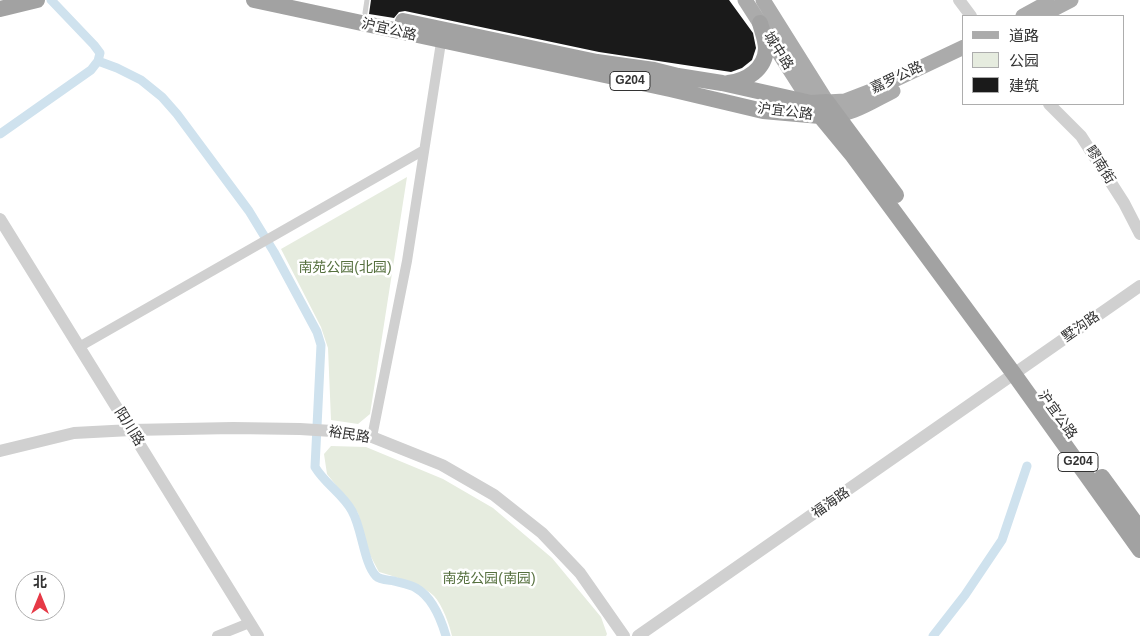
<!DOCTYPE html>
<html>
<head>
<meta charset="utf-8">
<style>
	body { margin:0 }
	#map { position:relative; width:1140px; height:636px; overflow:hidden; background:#fff; font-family:Arial,"Noto Sans SC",sans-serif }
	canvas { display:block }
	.legend { position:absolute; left:962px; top:15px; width:162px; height:90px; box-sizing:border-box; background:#fff; border:1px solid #adadad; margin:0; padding:6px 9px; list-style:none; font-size:15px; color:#333 }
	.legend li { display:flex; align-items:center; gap:10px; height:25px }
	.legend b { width:25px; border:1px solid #adadad }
	.north { position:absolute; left:15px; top:571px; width:50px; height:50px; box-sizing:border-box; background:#fff; border:1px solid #adadad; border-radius:50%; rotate:0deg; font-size:14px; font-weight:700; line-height:20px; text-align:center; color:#333 }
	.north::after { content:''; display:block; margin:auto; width:18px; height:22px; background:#e63946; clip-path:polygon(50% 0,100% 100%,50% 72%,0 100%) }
</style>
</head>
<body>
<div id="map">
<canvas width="1140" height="636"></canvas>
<ul class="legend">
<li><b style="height:6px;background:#ababab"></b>道路</li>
<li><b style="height:14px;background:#e6ecdf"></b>公园</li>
<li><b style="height:14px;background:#1a1a1a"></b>建筑</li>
</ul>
<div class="north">北</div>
</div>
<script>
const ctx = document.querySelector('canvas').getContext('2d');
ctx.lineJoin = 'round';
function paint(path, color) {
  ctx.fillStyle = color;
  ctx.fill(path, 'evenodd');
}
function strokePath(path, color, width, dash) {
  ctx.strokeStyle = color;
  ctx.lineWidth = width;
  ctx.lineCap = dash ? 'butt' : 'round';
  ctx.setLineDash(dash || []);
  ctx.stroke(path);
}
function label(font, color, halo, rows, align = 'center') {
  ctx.font = font + ' Arial,"Noto Sans SC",sans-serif';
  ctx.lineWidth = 5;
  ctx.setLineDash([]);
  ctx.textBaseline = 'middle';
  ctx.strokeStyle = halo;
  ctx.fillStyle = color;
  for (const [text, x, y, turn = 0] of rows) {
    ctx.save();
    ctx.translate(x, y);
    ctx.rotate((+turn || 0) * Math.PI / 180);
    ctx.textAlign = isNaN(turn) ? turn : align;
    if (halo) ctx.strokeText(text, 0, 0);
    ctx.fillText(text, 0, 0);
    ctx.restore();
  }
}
const green = new Path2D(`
	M407 177 370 414 358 424 331 420 328 348 321 327 281 249Z
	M331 446 366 447 443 479 493 508 552 558 601 617 607 634 606 636H452C449 624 443 606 434 596 425 586 393 576 379 572L370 555 358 513 327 474 324 454Z`);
const canal = new Path2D(`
	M98 61 117 68 141 80 162 97 177 114 249 211 274 252 317 332 321 345 315 467C325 484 343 494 352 511 362 528 364 564 376 576 380 580 389 580 394 581 401 583 410 584 416 588 432 597 441 619 446 636
	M0 134 91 70 98 61 100 53 94 45 51 0
	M933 636 965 595 1002 540 1027 466`);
const building = new Path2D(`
	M371 0H729L753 33 756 48 752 60 742 68 731 72 599 52 405 11 399 12 394 18 369 14Z`);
const service = new Path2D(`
	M365 13 367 0`);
const minor = new Path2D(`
	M79 347 424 150
	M372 437 407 261 442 36
	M217 636 249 623`);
const tertiary = new Path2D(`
	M959 0 971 16
	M1049 104 1081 136 1124 203 1140 234
	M0 219 258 636
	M0 451 74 433 131 430 233 428 300 429 332 431 372 437 442 465 494 495 542 533 580 573 624 636
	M638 636 1140 286`);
const primary = new Path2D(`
	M745 0 811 103
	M763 0 827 102 845 101 871 91 964 47
	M1023 16 1047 3
	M1040 16 1071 0
	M826 116C851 116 871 102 893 91`);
const trunk = new Path2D(`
	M254 0 670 89 763 111 820 116 853 156 1014 374 1140 550
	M0 9 37 0
	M403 21 597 62 654 70 678 76 722 83 811 103 827 102 896 195
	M728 83C747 81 765 69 766 49 766 40 762 31 760 23
	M1102 477 1140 529`);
const shields = [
	[630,81,40],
	[1078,462,40]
];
const shieldNames = [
	["G204",630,81],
	["G204",1078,462]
];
const streetNames = [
	["沪宜公路",389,30,13],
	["城中路",778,51,58],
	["嘉罗公路",897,78,-25],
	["沪宜公路",785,112,7],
	["疁南街",1100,165,58],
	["墅沟路",1081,327,-35],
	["沪宜公路",1057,415,54],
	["阳川路",129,427,58],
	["裕民路",349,435,9],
	["福海路",831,503,-35]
];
const parkNames = [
	["南苑公园(北园)",345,268],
	["南苑公园(南园)",489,579]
];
paint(green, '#e6ecdf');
strokePath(canal, '#cfe2ee', 9);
paint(building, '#1a1a1a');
strokePath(service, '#d0d0d0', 5);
strokePath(minor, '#d0d0d0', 10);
strokePath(tertiary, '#d0d0d0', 12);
strokePath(primary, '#ababab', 15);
strokePath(trunk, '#a2a2a2', 16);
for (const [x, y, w] of shields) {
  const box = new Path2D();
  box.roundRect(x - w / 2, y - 9.5, w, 19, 4);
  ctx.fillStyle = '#fff';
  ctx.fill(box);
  strokePath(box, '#333', 1);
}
label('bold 12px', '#333', null, shieldNames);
label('14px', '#333', '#fff', streetNames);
label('14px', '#56703f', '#fff', parkNames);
</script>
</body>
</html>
